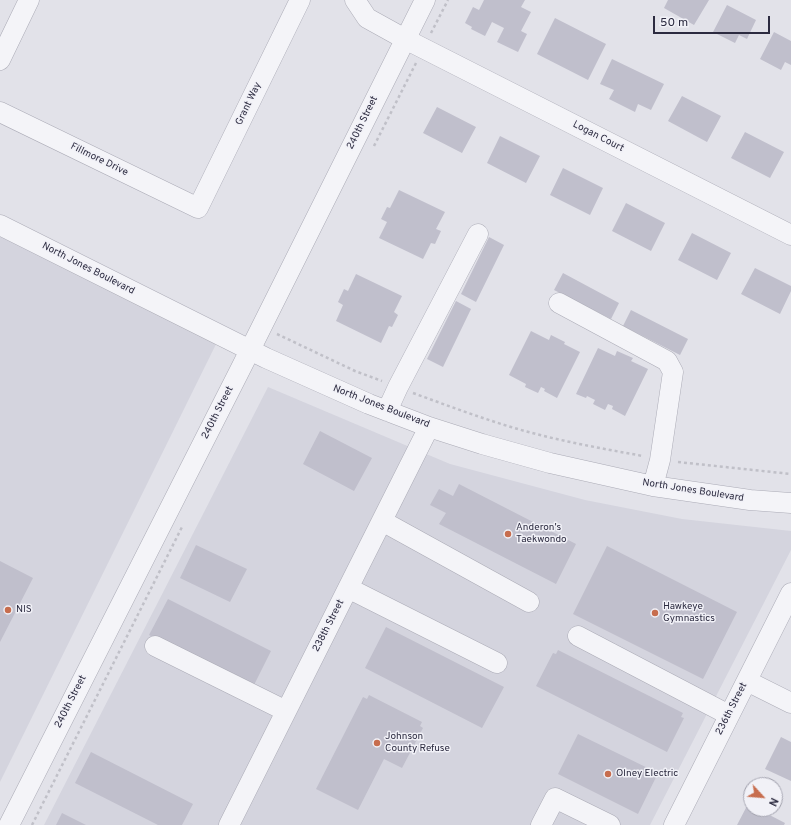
<!DOCTYPE html>
<html>
<head>
<meta charset="utf-8">
<style>
	body { margin:0 }
	#map { position:relative; width:791px; height:825px; overflow:hidden; background:#e2e2e9; font-family:Overpass,sans-serif }
	canvas { display:block }
	.north { position:absolute; left:743px; top:777px; width:40px; height:40px; box-sizing:border-box; background:#f1f1f7; border:1px solid #a2a2ae; border-radius:50%; rotate:116deg; font-size:11px; font-weight:700; line-height:16px; text-align:center; color:#2c2b40 }
	.north::after { content:''; display:block; margin:auto; width:14px; height:18px; background:#c76d4e; clip-path:polygon(50% 0,100% 100%,50% 72%,0 100%) }
	.scale { position:absolute; left:653px; top:16px; width:117px; height:18px; box-sizing:border-box; border:2px solid #2c2b40; border-top:0; padding-left:5px; font-size:12px; line-height:14px; white-space:nowrap; color:#2c2b40; -webkit-text-stroke:3px #f1f1f7; paint-order:stroke }
</style>
</head>
<body>
<div id="map">
<canvas width="791" height="825"></canvas>
<div class="north">N</div>
<div class="scale">50 m</div>
</div>
<script>
const ctx = document.querySelector('canvas').getContext('2d');
ctx.lineJoin = 'round';
function paint(path, color) {
  ctx.fillStyle = color;
  ctx.fill(path, 'evenodd');
}
function strokePath(path, color, width, dash) {
  ctx.strokeStyle = color;
  ctx.lineWidth = width;
  ctx.lineCap = dash ? 'butt' : 'round';
  ctx.setLineDash(dash || []);
  ctx.stroke(path);
}
function label(font, color, halo, rows, align = 'center') {
  ctx.font = font + ' Overpass,sans-serif';
  ctx.lineWidth = 3;
  ctx.setLineDash([]);
  ctx.textBaseline = 'middle';
  ctx.strokeStyle = halo;
  ctx.fillStyle = color;
  for (const [text, x, y, turn = 0] of rows) {
    ctx.save();
    ctx.translate(x, y);
    ctx.rotate((+turn || 0) * Math.PI / 180);
    ctx.textAlign = isNaN(turn) ? turn : align;
    if (halo) ctx.strokeText(text, 0, 0);
    ctx.fillText(text, 0, 0);
    ctx.restore();
  }
}
const built = new Path2D(`
	M0 218 223 330 0 782Z
	M268 387 450 464 585 500 682 519 791 531V550L650 825H44Z`);
const building = new Path2D(`
	M484 0H525L521 7 531 12 521 31 527 34 518 52 497 42 504 28 492 22 485 36 471 29 472 27 465 23 473 7 479 10Z
	M668 0H709L694 25 664 8Z
	M727 5 756 20 747 39 739 35 735 43 713 32Z
	M555 18 606 44 588 80 537 54Z
	M774 32 791 41V65L785 62 781 70 760 59Z
	M612 59 664 84 651 110 638 104 635 112 609 99 614 90 600 84Z
	M682 96 721 116 707 142 668 121Z
	M437 107 476 127 462 153 423 133Z
	M745 132 784 152 770 178 731 158Z
	M500 136 540 156 526 183 487 163Z
	M563 168 603 188 590 215 550 195Z
	M399 190 445 212 436 229 441 231 435 244 431 243 423 259 379 238 387 222 381 219 387 207 390 208Z
	M626 203 665 223 651 251 612 231Z
	M692 233 731 253 717 280 678 260Z
	M489 237 504 245 476 302 461 294Z
	M755 268 791 286V291L780 314 741 294Z
	M563 273 619 303 611 319 554 290Z
	M356 274 402 296 394 312 398 315 392 327 389 326 381 343 336 321 343 305 338 302 344 289 348 291Z
	M456 301 471 309 443 367 427 359Z
	M631 310 688 339 680 355 623 326Z
	M531 331 549 340 551 335 565 342 564 344 580 352 557 398 544 391 545 389 541 387 538 393 525 387 526 384 509 375Z
	M598 348 615 356 617 351 633 358 631 361 648 369 625 416 612 409 613 406 608 404 605 410 593 404 595 400 587 396 586 398 576 394Z
	M320 431 372 458 354 491 303 464Z
	M459 484 576 544 556 584 439 524 446 513 430 505 439 489 453 496Z
	M196 545 247 569 230 602 180 578Z
	M607 546 737 612 703 679 573 614Z
	M0 561 33 578 0 642Z
	M168 599 271 651 253 687 149 635Z
	M386 627 504 687 482 728 365 668Z
	M558 650 683 713 681 717 684 718 667 752 536 686 553 653 556 654Z
	M369 695 422 722 420 726 423 728 402 768 384 759 358 810 316 789 363 697 367 699Z
	M578 734 658 773 638 814 558 774Z
	M781 737 791 742V781L765 769Z
	M91 752 193 804 182 825H158L75 783Z
	M748 804 751 806V809H758L785 823 784 825H737Z
	M62 813 86 825H56Z`);
const path = new Path2D(`
	M431 33 448 0
	M374 146 416 63
	M277 334 355 371 382 381
	M413 393C446 405 478 417 511 427 554 440 599 448 643 456
	M678 462 791 474
	M32 825 182 527`);
const minor = new Path2D(`
	M355 0 367 18 405 39 791 235
	M0 60 29 0
	M0 112 198 208 300 0
	M0 225 266 358 369 404 429 427 482 444 550 463 653 486 750 500 791 503
	M559 303 667 361 673 372 660 460 653 486
	M387 411 398 387 478 234
	M382 521 529 602
	M348 588 497 663
	M578 636 729 715
	M155 646 286 711
	M747 681 791 703
	M9 825 242 366 425 0
	M229 825 429 427
	M541 825 555 798 610 825
	M674 825 791 593`);
const markers = [
	[508,534,4,"#c76d4e"],
	[8,610,4,"#c76d4e"],
	[655,613,4,"#c76d4e"],
	[377,743,4,"#c76d4e"],
	[608,774,4,"#c76d4e"]
];
const streetNames = [
	["Grant Way",249,104,-64],
	["240th Street",363,123,-64],
	["Logan Court",598,137,27],
	["Fillmore Drive",99,160,26],
	["North Jones Boulevard",88,269,27],
	["North Jones Boulevard",381,407,21],
	["240th Street",218,413,-63],
	["North Jones Boulevard",693,491,9],
	["238th Street",329,626,-63],
	["240th Street",71,702,-63],
	["236th Street",732,709,-63]
];
const poiNames = [
	["Anderon's",516,528],
	["Taekwondo",516,540],
	["Hawkeye",663,607],
	["Gymnastics",663,619],
	["NIS",16,610],
	["Johnson",385,737],
	["County Refuse",385,749],
	["Olney Electric",616,774]
];
paint(built, '#d4d4de');
paint(building, '#c0bfcc');
strokePath(minor, '#ababb6', 21);
strokePath(path, '#c0c0c8', 2.5, [3, 3]);
strokePath(minor, '#f4f4f8', 20);
for (const [x, y, r, color] of markers) {
  const dot = new Path2D();
  dot.arc(x, y, r, 0, 2 * Math.PI);
  ctx.fillStyle = color;
  ctx.fill(dot);
  strokePath(dot, '#f1f1f7', 1.5);
}
label('10px', '#2c2b40', '#f1f1f7', streetNames);
label('10px', '#2c2b40', '#f1f1f7', poiNames, 'left');
</script>
</body>
</html>
